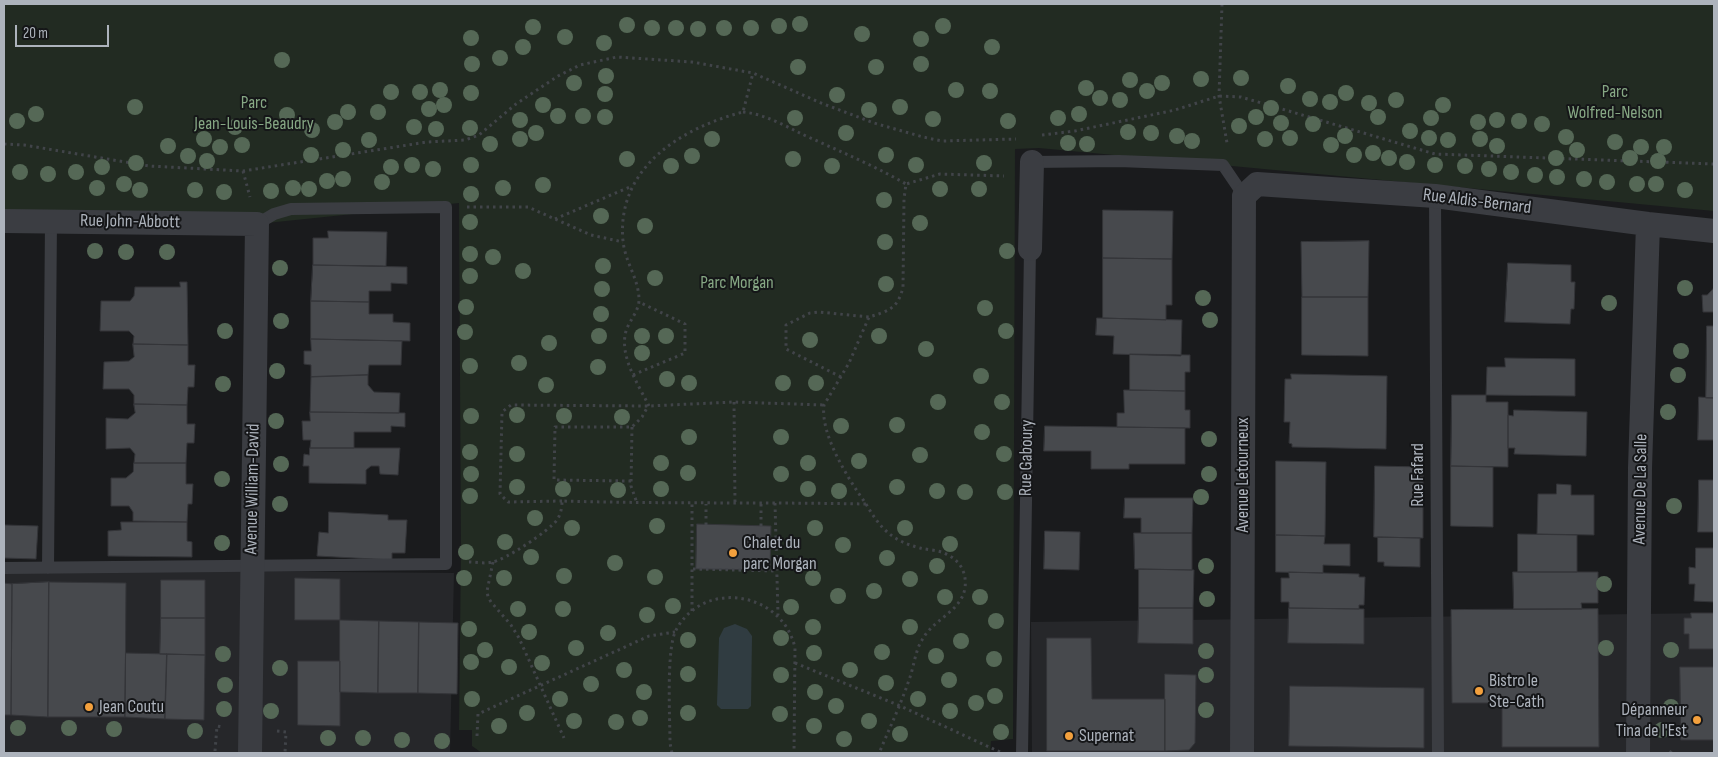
<!DOCTYPE html>
<html>
<head>
<meta charset="utf-8">
<style>
	body { margin:0 }
	#map { position:relative; width:1718px; height:757px; overflow:hidden; background:#1a1b1d; font-family:"Sofia Sans Condensed",sans-serif }
	canvas { display:block }
	.frame { position:absolute; inset:0; border:5px solid #adb3bc; pointer-events:none }
	.scale { position:absolute; left:15px; top:25px; width:94px; height:22px; box-sizing:border-box; border:2px solid #adb3bc; border-top:0; padding-left:6px; font-size:15px; line-height:18px; white-space:nowrap; color:#adb3bc; -webkit-text-stroke:4px #151618; paint-order:stroke }
</style>
</head>
<body>
<div id="map">
<canvas width="1718" height="757"></canvas>
<div class="frame"></div>
<div class="scale">20 m</div>
</div>
<script>
const ctx = document.querySelector('canvas').getContext('2d');
ctx.lineJoin = 'round';
function paint(path, color) {
  ctx.fillStyle = color;
  ctx.fill(path, 'evenodd');
}
function strokePath(path, color, width, dash) {
  ctx.strokeStyle = color;
  ctx.lineWidth = width;
  ctx.lineCap = dash ? 'butt' : 'round';
  ctx.setLineDash(dash || []);
  ctx.stroke(path);
}
function label(font, color, halo, rows, align = 'center') {
  ctx.font = font + ' "Sofia Sans Condensed",sans-serif';
  ctx.lineWidth = 4;
  ctx.setLineDash([]);
  ctx.textBaseline = 'middle';
  ctx.strokeStyle = halo;
  ctx.fillStyle = color;
  for (const [text, x, y, turn = 0] of rows) {
    ctx.save();
    ctx.translate(x, y);
    ctx.rotate((+turn || 0) * Math.PI / 180);
    ctx.textAlign = isNaN(turn) ? turn : align;
    if (halo) ctx.strokeText(text, 0, 0);
    ctx.fillText(text, 0, 0);
    ctx.restore();
  }
}
const built = new Path2D(`
	M4 569 454 573 450 753H4Z
	M1714 613V753H1032L1031 622Z`);
const green = new Path2D(`
	M4 4H1714V211L1039 148 1015 149 1013 739 991 741 990 753H482L472 746V730H459L461 549 459 203 257 224 4 213Z`);
const water = new Path2D(`
	M735 624 747 629 752 636 751 706 748 709H721L717 705 719 638 724 628Z`);
const building = new Path2D(`
	M1103 210 1173 211 1172 259 1103 258Z
	M328 231 387 232 386 266 313 265V238H328Z
	M1369 241 1368 297H1302L1301 242Z
	M1103 258 1172 259V305H1166V320L1103 318Z
	M1508 263 1571 265V282H1575L1574 309H1571L1570 324 1505 322Z
	M313 265 407 267V284L391 283V291H369V302L311 301Z
	M180 282H187L188 345 133 344 134 336 129 331H100L101 301H130L134 296 135 287H180Z
	M1714 288V312H1703L1702 295H1707Z
	M1302 297H1368V356L1302 355Z
	M311 301 369 302V314H393V322L410 323V341L311 339Z
	M1097 318 1182 320 1181 356 1113 354 1114 336 1096 335Z
	M1707 326H1714V398H1706Z
	M311 339 402 341 401 365H369L368 375 311 377V365L304 364V351H311Z
	M133 344 188 345V365H195L194 387H188L187 405 134 404V395L129 389H103L104 362 129 361 134 357Z
	M1130 354 1190 355V372H1185V391L1130 390Z
	M1505 358 1575 359V396L1486 395 1487 367H1505Z
	M1291 374 1387 376 1386 449 1292 447V444L1289 443 1290 422H1284L1285 379H1291Z
	M368 375V385L374 392 400 393 399 413 310 412 311 377Z
	M1124 390 1185 391V410H1190V428L1117 427V413H1124Z
	M1452 395H1486V402H1508V467L1451 466Z
	M1699 397 1714 398V440H1698Z
	M134 404 187 405V424H195L194 443H187L186 463H134L135 454 130 448 106 449V418L128 419 135 413Z
	M1514 410 1587 412 1586 456 1514 454 1515 448H1508V415L1513 416Z
	M310 412 405 413V427L391 426V432H354V448H310L311 440H303L302 421H310Z
	M1045 426 1185 428V464H1129V469H1091V451H1044Z
	M310 448H400L398 475 380 474 379 466H371L366 470V484L309 483V466H303L304 454 309 455Z
	M1276 461 1326 462 1325 536 1276 535Z
	M134 463H186V484H193L192 504H188L187 522 133 521V512L129 506H111V478H126L133 472Z
	M1375 466 1423 467V538L1374 537Z
	M1451 466 1493 467V527L1451 526Z
	M1699 480H1714V532H1698Z
	M1557 484 1571 485V495H1594V535L1537 534 1538 494H1556Z
	M1125 498H1193L1192 533H1141V518H1124Z
	M329 512 388 515V520H407L405 553H392V560L317 556 319 532 328 533Z
	M121 522H187V541L192 542V557L108 556V531L121 530Z
	M697 524 771 526 770 570 696 569Z
	M5 525 38 526 36 559 4 558Z
	M1045 531 1080 532 1079 570 1044 569Z
	M1134 533H1192V570L1135 569Z
	M1518 534 1577 535V572H1518Z
	M1276 535 1325 536 1324 544H1350V566L1323 565V573L1276 572Z
	M1378 537 1420 538V567L1384 566V562H1378Z
	M1696 548H1714V602L1694 601 1695 584H1689V567L1695 568Z
	M1139 569 1194 570 1193 608H1139Z
	M1289 572 1359 574V577H1365L1364 605H1359V609L1289 608V602H1281V578H1289Z
	M1513 572H1598V603H1581L1582 609H1514Z
	M295 578 340 579V620H295Z
	M161 580H205V618H161Z
	M49 582 126 583 125 717H48Z
	M49 582 48 717 11 715 12 584Z
	M4 583 12 584 11 715H4Z
	M1139 608H1193V644L1138 643Z
	M1289 608 1364 609V644L1288 643Z
	M1598 609 1599 747H1502V703H1452L1451 610Z
	M1691 613H1714V649H1689V634H1684V618H1691Z
	M161 618H205V655L160 654Z
	M340 620 379 621 378 693 340 692Z
	M379 621 419 622 418 693H378Z
	M419 622 458 623 457 694 418 693Z
	M1047 638H1091L1092 699H1165V751H1047Z
	M126 653 167 654 165 719 125 717Z
	M167 654 205 655 204 720 165 719Z
	M298 661H340V726L298 725Z
	M1680 667H1714V740H1681Z
	M1165 674 1196 675 1195 743 1189 750 1165 751Z
	M1290 686 1424 688V748L1289 746Z`);
const path = new Path2D(`
	M1222 4 1219 96 1227 143
	M743 112C765 114 785 126 804 135 839 151 873 165 906 184
	M1042 135 1075 131 1175 110 1219 96 1241 97 1435 154 1714 164
	M4 144 24 145 149 166 243 171 427 142 465 140 479 135 516 104 558 76 580 65 617 57 692 62 753 73 821 103 874 123 923 137 942 141 1016 139
	M243 171 250 197
	M467 207H528L591 235 623 242
	M555 219 632 186
	M633 375 685 353V324L639 302
	M841 377 786 349V325L810 313 819 312 869 317
	M734 402 735 504
	M649 406C638 384 619 356 626 331 629 321 639 311 639 300 639 279 625 262 623 241 616 168 681 128 743 112L753 73
	M632 427 631 486 637 503
	M631 481 554 480 555 427H632L642 417 648 406
	M562 501 508 502 500 494 502 412 511 405 649 406 734 402 824 405
	M775 503 778 615
	M761 504V526
	M866 504C880 528 892 541 920 548 928 550 939 550 946 554 960 560 967 573 965 588 961 612 933 619 922 640 915 651 914 667 909 680 901 704 890 727 880 751
	M706 525V504
	M469 562C476 562 485 564 492 562 504 561 550 530 557 520 561 514 562 507 562 501 663 504 764 502 866 504 849 480 820 435 824 405L849 363 869 317C888 311 898 309 903 287L904 199 906 184 940 174 1004 176
	M493 562 487 591 488 597 491 602 511 625 519 638 564 738
	M693 569 777 571
	M692 611V504
	M795 663 898 705 1000 752
	M277 731 286 732 285 753
	M477 736 478 714 649 636 675 632
	M215 751 217 726 223 727
	M672 753 670 743C670 718 666 649 676 630 704 578 783 592 795 648L794 753
	M1670 753 1674 748`);
const lane = new Path2D(`
	M1032 162 1119 161 1223 165 1244 196
	M1435 196 1438 753
	M4 568 446 564V207L291 209 274 214 257 224
	M48 568 51 221
	M1022 753 1030 249`);
const street = new Path2D(`
	M4 221 257 224 250 753
	M1030 249 1032 162
	M1242 753 1244 196 1257 184 1435 196 1648 224 1714 231
	M1638 753 1640 468 1648 224`);
const trees = [
	[800,24],
	[627,25],
	[779,26],
	[943,26],
	[533,27],
	[652,28],
	[676,28],
	[724,28],
	[751,28],
	[698,29],
	[862,34],
	[565,37],
	[471,38],
	[921,39],
	[604,43],
	[523,47],
	[992,47],
	[500,58],
	[282,60],
	[472,64],
	[921,64],
	[798,67],
	[876,67],
	[606,76],
	[1241,78],
	[1201,79],
	[1130,80],
	[574,83],
	[1162,83],
	[1288,86],
	[1086,88],
	[440,90],
	[956,90],
	[990,91],
	[1147,91],
	[391,92],
	[420,92],
	[471,93],
	[1346,93],
	[605,94],
	[837,95],
	[1100,98],
	[1310,99],
	[1120,100],
	[1396,100],
	[1330,102],
	[1369,103],
	[444,105],
	[543,105],
	[1443,105],
	[135,107],
	[900,107],
	[1271,108],
	[429,109],
	[869,110],
	[348,112],
	[378,112],
	[36,114],
	[1079,114],
	[287,115],
	[558,116],
	[583,116],
	[605,117],
	[1256,117],
	[1378,117],
	[795,118],
	[1058,118],
	[1431,118],
	[933,119],
	[520,120],
	[1497,120],
	[17,121],
	[1008,121],
	[1519,121],
	[335,122],
	[1478,122],
	[1281,123],
	[1313,124],
	[1542,124],
	[1239,126],
	[235,127],
	[414,127],
	[470,128],
	[436,129],
	[312,130],
	[1410,131],
	[1128,132],
	[536,133],
	[846,133],
	[1151,133],
	[1177,136],
	[1345,136],
	[1566,137],
	[1290,138],
	[1429,138],
	[204,139],
	[520,139],
	[712,139],
	[1265,139],
	[1480,139],
	[369,140],
	[1448,140],
	[1192,141],
	[1615,142],
	[1068,143],
	[490,144],
	[1087,144],
	[242,145],
	[1331,145],
	[168,146],
	[1497,146],
	[220,147],
	[1641,147],
	[1664,147],
	[343,150],
	[1577,150],
	[1373,153],
	[311,155],
	[886,155],
	[1354,155],
	[188,156],
	[692,156],
	[1389,158],
	[1556,158],
	[1630,158],
	[627,159],
	[793,159],
	[207,161],
	[1658,161],
	[1407,162],
	[136,163],
	[984,163],
	[412,165],
	[471,165],
	[916,165],
	[1435,165],
	[671,166],
	[832,166],
	[1465,166],
	[102,167],
	[391,167],
	[433,169],
	[1489,169],
	[20,172],
	[76,172],
	[1511,172],
	[48,174],
	[1535,175],
	[1557,177],
	[343,179],
	[1584,179],
	[327,181],
	[382,182],
	[1607,182],
	[124,184],
	[1637,184],
	[1656,184],
	[543,185],
	[97,188],
	[293,188],
	[503,188],
	[309,189],
	[940,189],
	[979,189],
	[140,190],
	[195,190],
	[1685,190],
	[271,191],
	[224,192],
	[471,194],
	[884,200],
	[601,216],
	[470,222],
	[920,223],
	[645,226],
	[885,242],
	[95,251],
	[1007,251],
	[126,252],
	[167,252],
	[470,254],
	[493,257],
	[603,266],
	[280,268],
	[523,271],
	[470,276],
	[655,278],
	[886,284],
	[1685,288],
	[602,289],
	[1203,298],
	[1609,303],
	[466,307],
	[985,308],
	[601,314],
	[1210,320],
	[281,321],
	[225,331],
	[1006,331],
	[465,332],
	[599,336],
	[642,336],
	[666,336],
	[879,336],
	[810,340],
	[549,343],
	[926,349],
	[1681,351],
	[642,353],
	[519,363],
	[470,366],
	[598,367],
	[277,371],
	[1678,375],
	[981,376],
	[667,379],
	[689,383],
	[783,383],
	[816,383],
	[223,384],
	[546,385],
	[938,402],
	[1002,402],
	[1668,412],
	[517,415],
	[471,416],
	[564,416],
	[622,417],
	[276,421],
	[897,425],
	[841,426],
	[982,432],
	[689,437],
	[781,437],
	[1209,439],
	[470,452],
	[517,454],
	[1004,454],
	[920,455],
	[859,461],
	[661,463],
	[808,463],
	[281,464],
	[688,473],
	[471,474],
	[781,474],
	[1209,474],
	[222,479],
	[517,487],
	[897,487],
	[563,489],
	[661,489],
	[808,489],
	[618,490],
	[839,491],
	[937,491],
	[965,492],
	[1005,492],
	[470,496],
	[1201,497],
	[280,504],
	[1674,506],
	[535,518],
	[657,526],
	[572,528],
	[815,528],
	[905,528],
	[505,542],
	[222,543],
	[950,544],
	[843,545],
	[466,552],
	[531,557],
	[887,558],
	[615,563],
	[937,566],
	[1206,566],
	[564,576],
	[655,577],
	[464,578],
	[504,578],
	[813,578],
	[910,579],
	[1604,584],
	[874,591],
	[838,596],
	[945,597],
	[980,597],
	[1207,599],
	[673,606],
	[791,607],
	[518,609],
	[563,609],
	[647,615],
	[996,621],
	[813,627],
	[910,627],
	[469,629],
	[529,632],
	[608,633],
	[781,638],
	[688,640],
	[961,641],
	[576,648],
	[1606,648],
	[485,650],
	[1671,650],
	[1206,651],
	[882,652],
	[814,653],
	[223,654],
	[936,656],
	[994,659],
	[471,662],
	[542,663],
	[509,667],
	[280,668],
	[624,670],
	[850,670],
	[688,674],
	[781,675],
	[1206,675],
	[949,680],
	[886,683],
	[591,684],
	[225,685],
	[644,692],
	[815,692],
	[995,696],
	[472,699],
	[560,699],
	[918,699],
	[976,703],
	[836,706],
	[1671,707],
	[224,709],
	[1206,710],
	[271,711],
	[950,711],
	[527,713],
	[688,713],
	[780,714],
	[640,718],
	[574,721],
	[869,721],
	[616,722],
	[499,726],
	[814,726],
	[18,728],
	[69,728],
	[114,729],
	[1662,730],
	[195,731],
	[1001,732],
	[900,734],
	[328,738],
	[363,738],
	[844,739],
	[402,740],
	[442,741]
];
const markers = [
	[733,553,5,"#f3a03d"],
	[1479,691,5,"#f3a03d"],
	[89,707,5,"#f3a03d"],
	[1697,720,5,"#f3a03d"],
	[1069,736,5,"#f3a03d"]
];
const parkNames = [
	["Parc",1615,92],
	["Wolfred-Nelson",1615,113],
	["Parc",254,103],
	["Jean-Louis-Beaudry",254,124],
	["Parc Morgan",737,283]
];
const streetNames = [
	["Rue Aldis-Bernard",1477,202,7],
	["Rue John-Abbott",130,222,1],
	["Rue Gaboury",1027,458,-89],
	["Avenue Letourneux",1243,475,-90],
	["Rue Fafard",1418,475,-90],
	["Avenue William-David",253,489,-89],
	["Avenue De La Salle",1641,489,-89]
];
const poiNames = [
	["Chalet du",743,543],
	["parc Morgan",743,564],
	["Bistro le",1489,681],
	["Ste-Cath",1489,702],
	["Jean Coutu",99,707],
	["Dépanneur",1687,710,"right"],
	["Tina de l'Est",1687,731,"right"],
	["Supernat",1079,736]
];
paint(built, '#26272a');
paint(green, '#222b22');
paint(water, '#303c41');
paint(building, '#47494d');
strokePath(building, '#343539', 1);
strokePath(path, '#414449', 3, [2.5, 4]);
strokePath(lane, '#3b3d42', 12);
strokePath(street, '#3b3d42', 24);
ctx.fillStyle = '#556856';
for (const [x, y] of trees) {
  ctx.beginPath();
  ctx.arc(x, y, 8, 0, 2 * Math.PI);
  ctx.fill();
}
for (const [x, y, r, color] of markers) {
  const dot = new Path2D();
  dot.arc(x, y, r, 0, 2 * Math.PI);
  ctx.fillStyle = color;
  ctx.fill(dot);
  strokePath(dot, '#151618', 2);
}
label('18px', '#86a784', '#151618', parkNames);
label('18px', '#adb3bc', '#151618', streetNames);
label('18px', '#adb3bc', '#151618', poiNames, 'left');
</script>
</body>
</html>
